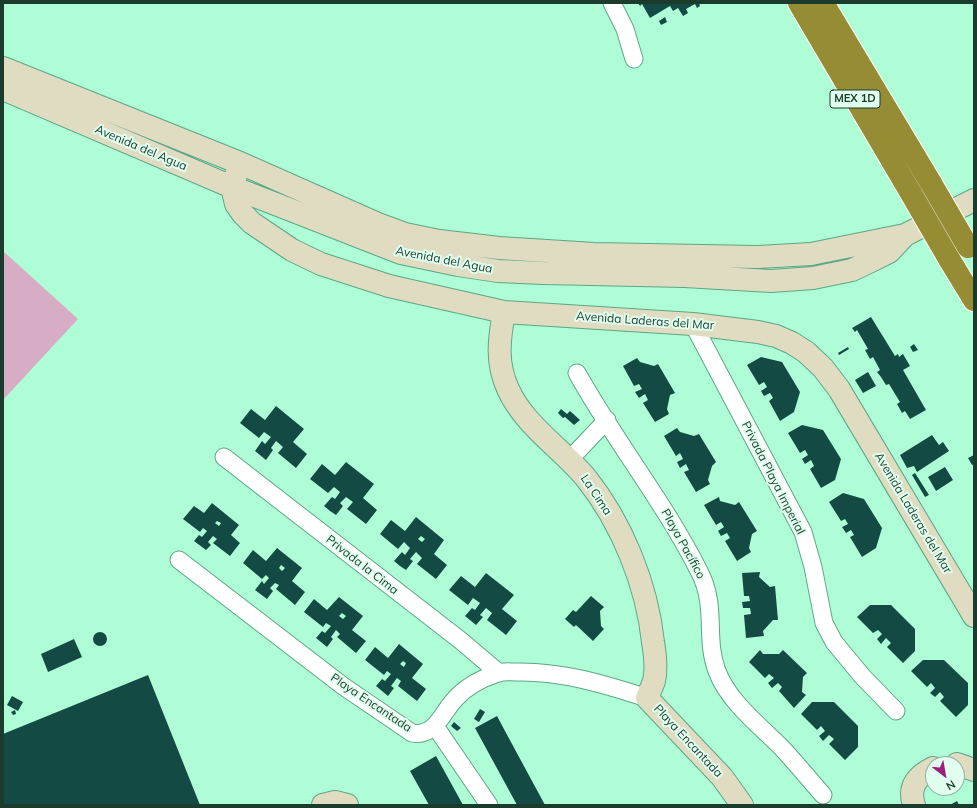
<!DOCTYPE html>
<html>
<head>
<meta charset="utf-8">
<style>
	body { margin:0 }
	#map { position:relative; width:977px; height:808px; overflow:hidden; background:#affdd7; font-family:Mulish,sans-serif }
	canvas { display:block }
	.frame { position:absolute; inset:0; border:4px solid #1b3c2d; pointer-events:none }
	.north { position:absolute; left:925px; top:756px; width:40px; height:40px; box-sizing:border-box; background:#e1ffef; border:1px solid #92b1a1; border-radius:50%; rotate:149deg; font-size:11px; font-weight:700; line-height:16px; text-align:center; color:#1b3c2d }
	.north::after { content:''; display:block; margin:auto; width:14px; height:18px; background:#9c2178; clip-path:polygon(50% 0,100% 100%,50% 72%,0 100%) }
</style>
</head>
<body>
<div id="map">
<canvas width="977" height="808"></canvas>
<div class="frame"></div>
<div class="north">N</div>
</div>
<script>
const ctx = document.querySelector('canvas').getContext('2d');
ctx.lineJoin = 'round';
function paint(path, color) {
  ctx.fillStyle = color;
  ctx.fill(path, 'evenodd');
}
function strokePath(path, color, width, dash) {
  ctx.strokeStyle = color;
  ctx.lineWidth = width;
  ctx.lineCap = dash ? 'butt' : 'round';
  ctx.setLineDash(dash || []);
  ctx.stroke(path);
}
function label(font, color, halo, rows, align = 'center') {
  ctx.font = font + ' Mulish,sans-serif';
  ctx.lineWidth = 4;
  ctx.setLineDash([]);
  ctx.textBaseline = 'middle';
  ctx.strokeStyle = halo;
  ctx.fillStyle = color;
  for (const [text, x, y, turn = 0] of rows) {
    ctx.save();
    ctx.translate(x, y);
    ctx.rotate((+turn || 0) * Math.PI / 180);
    ctx.textAlign = isNaN(turn) ? turn : align;
    if (halo) ctx.strokeText(text, 0, 0);
    ctx.fillText(text, 0, 0);
    ctx.restore();
  }
}
const green = new Path2D(`
	M3 251 78 319 3 400Z`);
const building = new Path2D(`
	M638 3H699L700 6 697 8 695 4 686 9 688 13 683 16 678 8 673 11 670 6 650 18 642 4 640 6Z
	M665 17 667 22 661 25 659 21Z
	M871 317 895 356 898 354 899 357 903 354 910 366 903 370 926 410 910 419 905 411 902 413 897 404 900 402 889 384 886 385 881 377 877 372 880 370 873 357 870 359 865 350 868 349 857 330 855 332 852 328Z
	M914 344 918 350 913 352 910 347Z
	M848 347 849 349 839 355 838 353Z
	M761 357 782 362 800 392 794 412 780 421 769 401 773 398 770 393 764 396 761 391 767 387 764 382 759 385 747 365Z
	M637 358 640 362 654 366 658 364 675 393 670 395 667 409 669 414 655 422 643 403 648 400 645 394 639 398 635 392 642 389 639 384 634 386 623 366Z
	M868 372 876 386 863 393 855 380Z
	M276 406 304 429 293 442 307 454 296 468 278 453 283 447 276 441 271 448 273 450 266 460 255 451 262 441 265 444 271 437 264 432 259 438 240 423 251 409 265 420Z
	M561 409 567 414 570 411 580 420 574 425 565 417 563 418 558 413Z
	M802 425 823 430 841 459 835 480 821 488 810 469 814 466 811 460 805 464 802 459 808 455 805 450 800 453 788 433Z
	M677 428 680 432 694 436 699 434 716 462 712 466 708 480 710 484 696 492 684 472 689 470 686 464 680 468 677 462 683 459 680 453 676 456 664 436Z
	M932 435 939 445 943 442 949 451 917 472 914 466 907 468 900 455Z
	M974 455V464L972 465 968 458Z
	M346 462 374 484 363 498 377 510 366 524 347 509 353 502 346 497 340 503 343 506 336 515 330 511 324 506 332 497 335 499 340 492 334 487 328 493 310 479 322 464 335 475Z
	M945 467 953 480 936 491 928 477Z
	M915 473 929 495 925 497 912 475Z
	M843 493 864 499 882 528 876 548 862 557 850 537 854 535 851 530 846 533 842 527 848 524 845 519 841 521 829 502Z
	M719 497 720 501 735 505 739 502 757 531 752 534 749 548 751 552 737 561 725 541 730 538 727 533 721 536 718 531 724 527 721 522 716 525 704 505Z
	M212 503 239 525 231 535 240 543 230 556 213 543 217 539 213 536 208 542 211 545 206 550 194 541 199 535 202 537 207 531 203 528 200 532 183 519 194 506 204 513ZM217 521 221 523 219 526 215 523Z
	M416 517 444 540 434 554 447 565 436 579 417 564 422 558 416 552 410 559 413 561 406 570 400 566 394 561 402 552 405 555 410 548 404 542 398 549 380 534 391 520 405 531ZM421 536 425 539 422 542 418 539Z
	M277 548 302 568 292 581 305 592 295 605 276 589 279 585 275 583 270 588 273 591 267 599 255 590 262 581 264 584 269 578 266 575 262 579 243 563 253 550 266 561ZM281 565 285 568 282 571 279 568Z
	M760 572 759 577 770 587 775 586 778 620H773L763 631 764 636 746 638 744 615 751 614 750 608H743L742 602 750 601 749 596H744L742 573Z
	M486 573 514 595 502 609 517 621 506 635 487 620 492 613 486 608 480 615 483 617 476 625 465 616 472 608 475 610 480 603 473 598 468 605 449 590 461 576 475 587Z
	M591 596 604 607 600 611 601 626 604 629 593 641 576 625 574 627 565 619 573 610 576 612Z
	M339 597 363 616 352 630 366 641 356 653 337 637 340 634 336 630 331 637 333 639 327 647 316 638 322 631 325 633 331 626 326 623 323 627 304 612 314 599 327 610ZM342 613 346 616 343 619 339 616Z
	M870 605H891L915 629V651L903 663 887 647 891 643 886 638 881 644 877 639 882 634 878 630 873 633 857 617Z
	M93 639a7 7 0 1 1 14 0a7 7 0 1 1-14 0Z
	M74 639 82 657 48 672 41 654Z
	M399 644 423 664 412 678 426 689 417 701 398 686 401 681 397 678 391 686 394 688 388 696 376 686 382 679 385 681 391 674 387 671 384 675 365 660 375 647 388 658ZM403 661 406 663 404 667 400 664Z
	M760 650 763 654H779L783 650 807 673 803 677 802 692 806 695 794 708 779 691 782 687 778 683 772 688 768 683 774 678 769 674 765 678 749 662Z
	M923 660H944L968 683V705L956 717 940 701 944 697 940 692 935 697 930 693 935 688 931 683 927 687 911 671Z
	M148 675 200 805H3V734Z
	M12 696 23 702 18 711 7 705Z
	M812 702H834L858 726V747L845 760 829 744 834 739 829 735 823 741 819 736 825 731 821 726 817 730 801 714Z
	M480 709 485 712 479 722 474 719Z
	M15 710 16 714 13 715 11 712Z
	M497 716 505 731 545 805H517L475 728Z
	M454 722 461 728 457 731 451 726Z
	M436 756 457 794 463 805H429L410 771Z
	M957 801 959 805H950Z`);
const street = new Path2D(`
	M612 3 625 29 634 59
	M693 324 803 532 813 567 824 623 834 642 862 676 896 711
	M577 373C615 441 664 502 699 571 718 607 704 637 717 671 728 701 759 725 781 747 795 762 809 779 823 795
	M224 457 460 640 499 673
	M569 460 607 420
	M179 560 343 686 412 733C436 737 442 712 456 698 467 686 483 678 498 673 503 671 510 672 516 672 561 671 604 684 647 698
	M435 726 489 805`);
const secondary = new Path2D(`
	M3 68 240 163 378 224 405 234 439 241 499 248 594 254 758 257 811 254 905 235 974 200
	M3 89 232 187 401 253 458 265 498 271 543 273 685 276 771 281 813 278 852 270 871 261 889 252 905 235
	M240 163 232 187 236 204 243 214 252 223 292 250 321 264 389 286 504 312 693 324 758 332 776 336 792 343 806 352 823 368 839 389 974 616
	M504 312C499 340 496 363 508 389 524 425 561 448 586 478 622 523 647 585 653 642 655 654 657 669 654 681 652 687 649 693 647 698L722 777 742 805
	M957 764 974 770
	M323 805 335 802 347 805
	M914 805C908 787 917 776 933 768`);
const highway = new Path2D(`
	M799 3 912 195
	M823 3 932 185
	M949 259 974 300`);
const highwayBridge = new Path2D(`
	M932 185 968 247
	M912 195 949 259`);
const shields = [
	[855,99,50]
];
const shieldNames = [
	["MEX 1D",855,99]
];
const streetNames = [
	["Avenida del Agua",141,148,23],
	["Avenida del Agua",444,260,11],
	["Avenida Laderas del Mar",645,321,4],
	["Privada Playa Imperial",773,478,63],
	["La Cima",596,495,56],
	["Avenida Laderas del Mar",913,513,59],
	["Playa Pacífico",683,544,61],
	["Privada la Cima",362,565,38],
	["Playa Encantada",371,703,34],
	["Playa Encantada",688,741,47]
];
paint(green, '#d7acc5');
paint(building, '#134b44');
strokePath(street, '#5ba784', 19);
strokePath(secondary, '#5ba784', 24);
strokePath(highway, '#fff', 24);
strokePath(street, '#fff', 17);
strokePath(secondary, '#e0dcc2', 22);
strokePath(highway, '#968c33', 22);
strokePath(highwayBridge, '#fff', 24, []);
strokePath(highwayBridge, '#968c33', 22);
for (const [x, y, w] of shields) {
  const box = new Path2D();
  box.roundRect(x - w / 2, y - 9, w, 18, 3);
  ctx.fillStyle = '#e1ffef';
  ctx.fill(box);
  strokePath(box, '#1b3c2d', 1);
}
label('bold 11px', '#1b3c2d', null, shieldNames);
label('12px', '#1b3c2d', '#e1ffef', streetNames);
</script>
</body>
</html>
